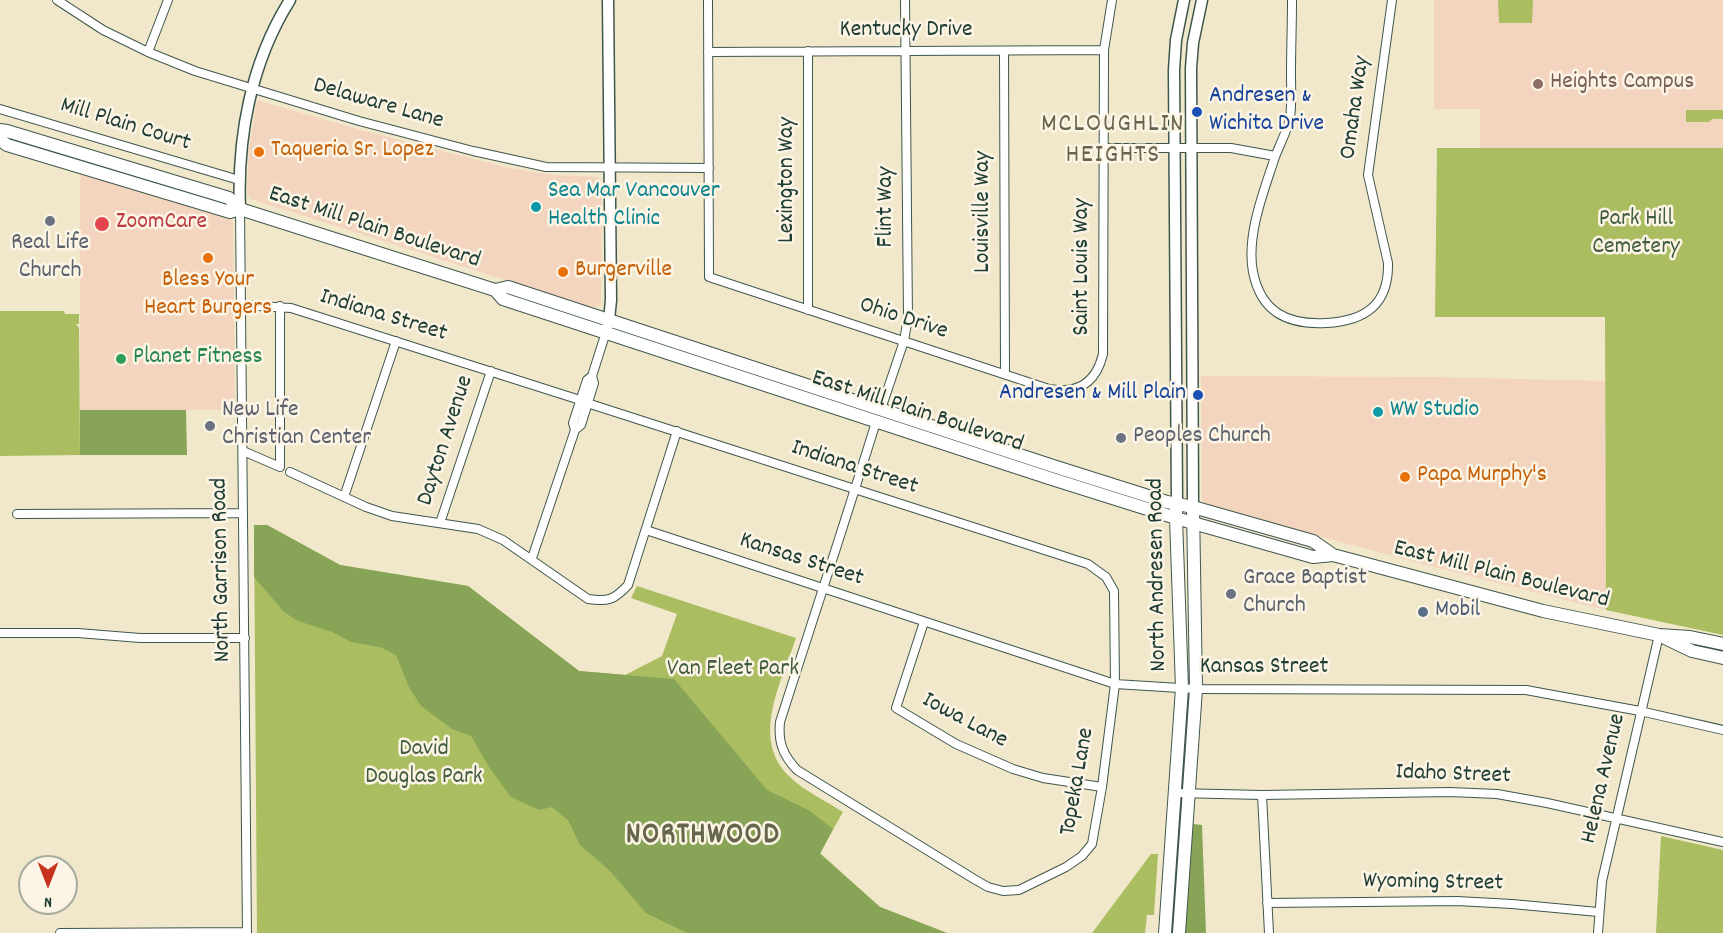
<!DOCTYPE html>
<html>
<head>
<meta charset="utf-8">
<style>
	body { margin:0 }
	#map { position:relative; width:1723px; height:933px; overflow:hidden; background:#f1e8cb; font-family:Dekko,sans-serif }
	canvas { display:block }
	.north { position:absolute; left:18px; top:855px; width:60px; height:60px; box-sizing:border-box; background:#fcf5e5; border:2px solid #a4ab9e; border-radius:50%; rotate:180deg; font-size:16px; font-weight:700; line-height:24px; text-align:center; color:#1f3d34 }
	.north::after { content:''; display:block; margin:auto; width:21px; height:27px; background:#c8321e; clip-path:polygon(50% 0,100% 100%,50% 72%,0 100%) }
</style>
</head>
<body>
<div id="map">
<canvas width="1723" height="933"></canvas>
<div class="north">N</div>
</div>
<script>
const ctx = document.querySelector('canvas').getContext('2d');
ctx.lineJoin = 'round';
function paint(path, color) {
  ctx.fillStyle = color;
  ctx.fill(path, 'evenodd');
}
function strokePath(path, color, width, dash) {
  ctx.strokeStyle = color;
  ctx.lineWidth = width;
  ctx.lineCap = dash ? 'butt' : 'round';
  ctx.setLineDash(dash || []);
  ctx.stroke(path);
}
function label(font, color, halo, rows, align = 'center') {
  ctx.font = font + ' Dekko,sans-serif';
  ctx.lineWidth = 5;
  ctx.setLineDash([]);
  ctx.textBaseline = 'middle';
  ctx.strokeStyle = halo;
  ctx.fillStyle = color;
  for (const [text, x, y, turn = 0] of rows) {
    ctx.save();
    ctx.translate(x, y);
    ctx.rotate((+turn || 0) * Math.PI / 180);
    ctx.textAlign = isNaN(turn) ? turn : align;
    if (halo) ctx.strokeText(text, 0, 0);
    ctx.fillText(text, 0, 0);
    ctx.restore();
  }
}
const built = new Path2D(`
	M1434 0H1723V148H1480V109H1434Z
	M257 100 357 129 509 168 554 175 598 177 602 183 601 305 594 308 251 199 247 193 249 148Z
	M80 172 230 218 233 223 235 410H80Z
	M1201 376 1433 377 1605 381 1606 610 1446 570 1202 505Z`);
const green = new Path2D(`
	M1498 0H1533L1532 23H1499Z
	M1686 110H1723V119H1712L1709 122H1686Z
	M1437 148H1723V635L1606 610 1605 317H1435Z
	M0 311H64L65 314H79V324H76L79 328 80 455 0 456Z
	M254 525H267L340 565 468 586 579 671 625 675 662 656 677 614 631 598 637 586 796 638C782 681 750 738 789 776 804 791 826 801 843 812L820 853 880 907 947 933H257Z
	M1661 836 1723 850V933H1656Z
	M1151 854H1158L1154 915H1147L1145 933H1092Z`);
const forest = new Path2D(`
	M80 410H186L187 455H80Z
	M254 525H267L340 565 468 586 579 671 674 679 767 790 810 811 833 829 820 854 880 907 947 933H687L646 913 609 870 580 845 568 820 552 807 539 810 511 797 489 767 471 736 452 729 421 706 409 687 396 655 380 647 351 642 332 632 298 621 284 612 254 577Z
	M1193 824 1202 825 1206 933H1184Z`);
const minor = new Path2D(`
	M57 0 103 30 148 52 195 71 359 121 473 151 546 167 709 168
	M708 0 709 277 1049 389C1078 394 1096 383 1103 354L1104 50 1112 0
	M1292 0C1292 24 1291 49 1291 73 1291 88 1292 104 1290 118 1287 131 1280 144 1275 157 1264 191 1246 235 1253 272 1261 312 1287 325 1326 323 1365 321 1389 305 1388 263L1368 175 1392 0
	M808 51V310
	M1004 51 1005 374
	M148 52 168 0
	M708 52 1104 50
	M0 109 239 180
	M1104 148H1231L1275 156
	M240 209 247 933
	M241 305 291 308 580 400
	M587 403 1088 564 1106 577 1114 591 1115 684 1102 787 1092 844 1082 856 1066 867 1019 890 1003 891 988 887 974 879 797 770C783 755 778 743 780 722 812 622 845 522 876 422
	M881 409 904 341 908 317 905 0
	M575 430 573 423 587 380 592 376 606 332
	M243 451 280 467V306
	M290 472 366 507 392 516 478 529 503 540 588 599C608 602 614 600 628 585L677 431
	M344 497 396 341
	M17 514 243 513
	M440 523 491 371
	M646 530 1115 684 1196 689 1526 690 1640 711 1723 730
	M532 558 575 430 581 425 594 383 592 376
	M924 622 896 708 956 744 1013 769 1043 778 1102 787
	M0 633H78L140 638H245
	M1176 793 1262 795 1450 792 1497 794 1547 803 1723 842
	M1262 795 1269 933
	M1267 903 1457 901 1512 904 1598 912
	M60 933 247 932
	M1598 933 1602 881 1659 635`);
const tertiary = new Path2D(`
	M240 209C237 137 251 62 290 0
	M606 332 609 320 611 300 608 0
	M1177 504 1174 70 1176 40 1184 0
	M1193 507 1191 68 1193 43 1202 0`);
const secondary = new Path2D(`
	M1176 507V518L1193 523 1313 557 1333 555
	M1193 507 1313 541 1333 555 1543 611 1659 635 1690 637 1723 644
	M1665 638 1692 651 1723 658`);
const primary = new Path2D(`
	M0 130 7 131 229 198 240 209 495 290 503 299 1049 478 1176 518 1182 688 1165 933
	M0 140 7 145 230 212 240 209
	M495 290 508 287 1053 466 1167 502 1193 507 1196 689 1179 933`);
const markers = [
	[1538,84,6,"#8d6e63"],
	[1197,112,6,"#1a4fb4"],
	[259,152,6,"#e8710a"],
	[536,207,6,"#0f9aa8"],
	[50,221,6,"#6b7280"],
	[102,224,8,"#e0444e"],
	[208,258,6,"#e8710a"],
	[563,272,6,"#e8710a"],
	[121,359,6,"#2e9e5b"],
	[1198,395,6,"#1a4fb4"],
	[1378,412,6,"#0f9aa8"],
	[210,426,6,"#6b7280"],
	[1121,438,6,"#6b7280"],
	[1405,477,6,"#e8710a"],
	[1231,594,6,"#6b7280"],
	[1423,612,6,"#5c6f8a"]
];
const streetNames = [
	["Kentucky Drive",906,32],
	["Delaware Lane",378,105,16],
	["Omaha Way",1357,108,-82],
	["Mill Plain Court",125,126,17],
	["Lexington Way",789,180,-90],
	["Flint Way",888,207,-90],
	["Louisville Way",985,212,-90],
	["East Mill Plain Boulevard",374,229,18],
	["Saint Louis Way",1084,267,-90],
	["Indiana Street",383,317,17],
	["Ohio Drive",903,320,18],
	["East Mill Plain Boulevard",917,413,18],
	["Dayton Avenue",447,441,-72],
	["Indiana Street",854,469,18],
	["Kansas Street",801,561,18],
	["North Garrison Road",223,570,-91],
	["North Andresen Road",1159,575,-91],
	["East Mill Plain Boulevard",1501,576,14],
	["Kansas Street",1264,669],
	["Iowa Lane",964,722,28],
	["Idaho Street",1453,776,2],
	["Helena Avenue",1605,779,-77],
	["Topeka Lane",1079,782,-80],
	["Wyoming Street",1433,884,1]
];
const educationNames = [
	["Heights Campus",1550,84]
];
const transitNames = [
	["Andresen &",1209,98],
	["Wichita Drive",1209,126],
	["Andresen & Mill Plain",1186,395,"right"]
];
const foodNames = [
	["Taqueria Sr. Lopez",271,152],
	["Burgerville",575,272],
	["Bless Your",208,282,"center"],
	["Heart Burgers",208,310,"center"],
	["Papa Murphy's",1417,477]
];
const cultureNames = [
	["Sea Mar Vancouver",548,193],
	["Health Clinic",548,221],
	["WW Studio",1390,412]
];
const parkNames = [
	["Park Hill",1636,221],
	["Cemetery",1636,249],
	["Van Fleet Park",733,671],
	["David",424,751],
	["Douglas Park",424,779]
];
const healthNames = [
	["ZoomCare",116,224]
];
const worshipNames = [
	["Real Life",50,245,"center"],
	["Church",50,273,"center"],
	["New Life",222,412],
	["Christian Center",222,440],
	["Peoples Church",1133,438],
	["Grace Baptist",1243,580],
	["Church",1243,608]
];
const leisureNames = [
	["Planet Fitness",133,359]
];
const serviceNames = [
	["Mobil",1435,612]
];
const quarterNames = [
	["MCLOUGHLIN",1113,126],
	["HEIGHTS",1113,157]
];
const districtNames = [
	["NORTHWOOD",703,838]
];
paint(built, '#f3d4be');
paint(green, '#abbd61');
paint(forest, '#88a457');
strokePath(minor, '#3e574b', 10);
strokePath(tertiary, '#3e574b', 13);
strokePath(secondary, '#3e574b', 14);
strokePath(primary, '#3e574b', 14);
strokePath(minor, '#fff', 8);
strokePath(tertiary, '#fff', 10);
strokePath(secondary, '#fff', 12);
strokePath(primary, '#fff', 12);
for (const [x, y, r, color] of markers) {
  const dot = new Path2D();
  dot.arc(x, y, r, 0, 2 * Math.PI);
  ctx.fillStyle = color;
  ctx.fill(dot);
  strokePath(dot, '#fcf5e5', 2);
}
label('24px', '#1f3d34', '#fcf5e5', streetNames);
label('24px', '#785e54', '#fcf5e5', educationNames, 'left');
label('24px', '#164399', '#fcf5e5', transitNames, 'left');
label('24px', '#c56008', '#fcf5e5', foodNames, 'left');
label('24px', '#0d838f', '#fcf5e5', cultureNames, 'left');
label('24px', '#425d3f', '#fcf5e5', parkNames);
label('24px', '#be3a42', '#fcf5e5', healthNames, 'left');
label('24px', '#5b616d', '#fcf5e5', worshipNames, 'left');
label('24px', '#27864d', '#fcf5e5', leisureNames, 'left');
label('24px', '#4e5e75', '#fcf5e5', serviceNames, 'left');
ctx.letterSpacing = '1.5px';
label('27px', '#67664c', '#fcf5e5', quarterNames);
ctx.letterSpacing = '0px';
ctx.letterSpacing = '1.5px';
label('bold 30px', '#67664c', '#fcf5e5', districtNames);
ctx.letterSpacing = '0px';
</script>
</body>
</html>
